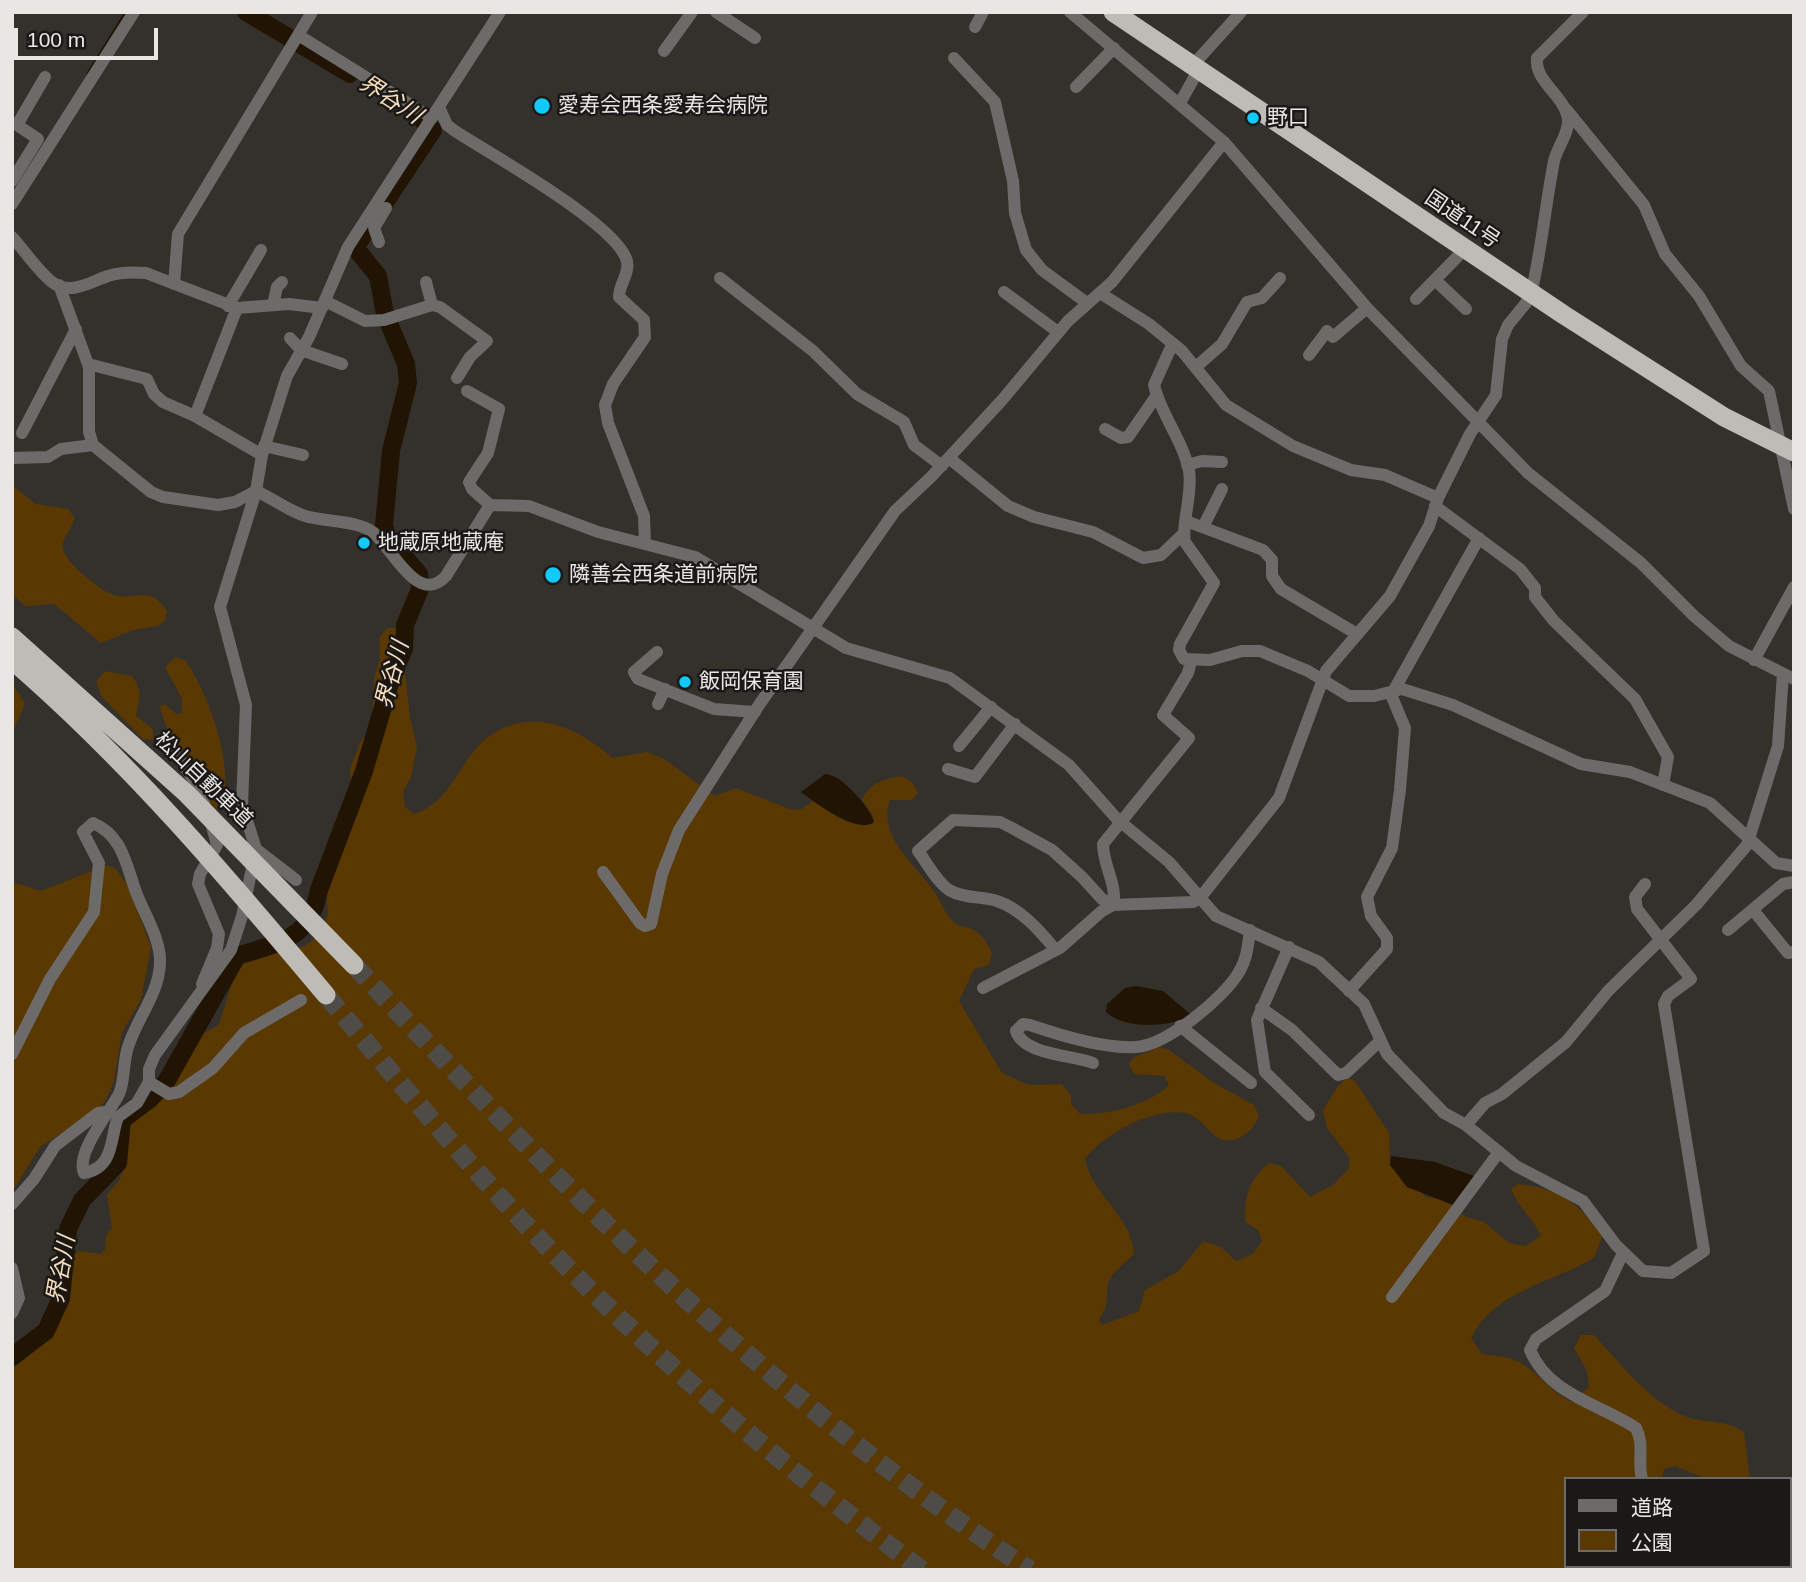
<!DOCTYPE html>
<html>
<head>
<meta charset="utf-8">
<style>
	body { margin:0 }
	#map { position:relative; width:1806px; height:1582px; overflow:hidden; background:#34312d; font-family:Helvetica,"Noto Sans JP",sans-serif }
	canvas { display:block }
	.frame { position:absolute; inset:0; border:14px solid #e9e6e4; pointer-events:none }
	.legend { position:absolute; left:1564px; top:1477px; width:228px; height:91px; box-sizing:border-box; background:#1a1917; border:2px solid #6d6b69; margin:0; padding:9px 12px; list-style:none; font-size:21px; color:#e9e6e4 }
	.legend li { display:flex; align-items:center; gap:14px; height:35px }
	.legend b { width:35px; border:2px solid #6d6b69 }
	.scale { position:absolute; left:14px; top:28px; width:144px; height:32px; box-sizing:border-box; border:4px solid #e9e6e4; border-top:0; padding-left:9px; font-size:21px; line-height:24px; white-space:nowrap; color:#e9e6e4; -webkit-text-stroke:5px #1a1917; paint-order:stroke }
</style>
</head>
<body>
<div id="map">
<canvas width="1806" height="1582"></canvas>
<div class="frame"></div>
<ul class="legend">
<li><b style="height:9px;background:#6d6b69"></b>道路</li>
<li><b style="height:19px;background:#593901"></b>公園</li>
</ul>
<div class="scale">100 m</div>
</div>
<script>
const ctx = document.querySelector('canvas').getContext('2d');
ctx.lineJoin = 'round';
function paint(path, color) {
  ctx.fillStyle = color;
  ctx.fill(path, 'evenodd');
}
function strokePath(path, color, width, dash) {
  ctx.strokeStyle = color;
  ctx.lineWidth = width;
  ctx.lineCap = dash ? 'butt' : 'round';
  ctx.setLineDash(dash || []);
  ctx.stroke(path);
}
function label(font, color, halo, rows, align = 'center') {
  ctx.font = font + ' Helvetica,"Noto Sans JP",sans-serif';
  ctx.lineWidth = 5;
  ctx.setLineDash([]);
  ctx.textBaseline = 'middle';
  ctx.strokeStyle = halo;
  ctx.fillStyle = color;
  for (const [text, x, y, turn = 0] of rows) {
    ctx.save();
    ctx.translate(x, y);
    ctx.rotate((+turn || 0) * Math.PI / 180);
    ctx.textAlign = isNaN(turn) ? turn : align;
    if (halo) ctx.strokeText(text, 0, 0);
    ctx.fillText(text, 0, 0);
    ctx.restore();
  }
}
const green = new Path2D(`
	M12 485 36 504 68 509 75 518C72 527 66 534 63 542 58 559 96 586 109 593 131 604 149 582 167 611L165 620 158 626 133 630 101 643 54 604 25 606 12 594Z
	M387 628H396L401 633 410 718 417 747 411 777 403 792 405 807 414 814C451 803 459 760 487 738 530 704 578 728 613 758L647 752 664 759 715 796 736 788 792 810 802 809 813 801 838 817H874L862 800C871 782 883 779 902 776L912 782 918 793 912 800H890C877 838 917 865 935 893 942 904 946 916 956 924 961 927 967 927 972 929 983 934 987 944 992 953L989 965 974 969 959 1001 1002 1073 1029 1085 1062 1084 1071 1096V1104L1080 1114C1108 1115 1149 1105 1169 1085L1164 1076 1134 1074 1129 1064 1133 1058 1159 1047 1169 1050 1214 1083 1254 1105 1259 1115C1255 1126 1250 1133 1239 1138 1213 1150 1206 1116 1185 1113 1152 1107 1104 1134 1085 1159 1092 1195 1132 1216 1134 1254L1113 1274 1108 1283 1106 1306 1099 1320 1102 1325 1139 1311 1145 1290 1179 1271 1203 1241 1221 1247 1236 1261 1253 1254 1262 1241 1259 1231 1246 1222C1243 1197 1250 1179 1269 1163L1281 1166 1310 1197 1333 1185 1349 1168V1157L1327 1128 1323 1110 1338 1086 1347 1078 1355 1081 1389 1133 1390 1165 1426 1197 1446 1200 1466 1217 1484 1222 1509 1243 1525 1246 1541 1236C1533 1218 1518 1207 1511 1189L1518 1184C1560 1188 1578 1204 1603 1235L1594 1258C1553 1282 1494 1291 1471 1338L1482 1354C1493 1356 1507 1356 1517 1361 1539 1371 1549 1392 1572 1402L1589 1387 1587 1371 1574 1348 1581 1335H1594C1621 1364 1649 1402 1687 1417 1706 1424 1727 1419 1744 1432L1750 1479H1707L1675 1466 1664 1469 1662 1479H1566V1566H1663L1665 1570H12V1362C60 1335 64 1307 72 1257L79 1251 101 1254 105 1250 106 1235 112 1228 107 1195 120 1179 126 1160 128 1125 179 1046 219 1025 233 980 244 960 305 946 313 940 328 915 326 889 356 807 351 786 350 769 360 743 372 724 374 678 380 659V637Z
	M175 657 185 660C211 699 233 761 223 808L216 809C206 797 201 784 194 770 181 748 165 733 160 706L165 704 176 714 182 713V699L165 667Z
	M105 671 132 676C144 693 139 698 136 716L153 729V740L143 739 102 697 96 682Z
	M12 682 25 704 12 734Z
	M107 865 116 869 128 886 151 947 141 1000 122 1032 114 1081 106 1100 95 1112 40 1147 12 1192V882L41 891Z`);
const water = new Path2D(`
	M825 774C840 773 871 808 874 822 857 835 816 803 801 792Z
	M1136 986 1163 991 1190 1014C1172 1029 1123 1029 1106 1012L1107 1004 1125 988Z
	M1391 1156 1435 1162 1474 1176 1453 1205 1407 1187 1390 1165Z`);
const stream = new Path2D(`
	M88 73 126 12`);
const river = new Path2D(`
	M246 12 350 74
	M12 1357 46 1331 61 1298 68 1229 82 1200 118 1163 122 1120 150 1099 166 1082 237 956C280 942 310 940 319 890L364 771 393 673 404 649 405 625 420 589 419 574 387 536 384 525 391 451 408 383 406 364 385 314 378 276 357 250 358 243 433 130 416 114`);
const highwayTunnel = new Path2D(`
	M354 965C563 1189 772 1400 1030 1570
	M326 995C401 1084 475 1174 557 1257 670 1371 793 1474 922 1570`);
const minor = new Path2D(`
	M716 12 755 38
	M1070 12 1224 142 1367 308 1528 473 1641 563 1694 616 1729 646 1794 679
	M975 27 983 12
	M298 35 432 118
	M664 51 692 12
	M954 58 995 102 1013 181 1015 213 1026 250 1042 270 1087 303
	M1193 65 1241 12
	M1076 87 1114 48
	M1180 103 1199 69
	M439 107 447 125 455 131C490 154 617 224 627 261 630 273 619 284 619 297L644 320 645 337 613 384 605 405 608 423 644 516 645 543
	M1566 109 1644 205 1665 254 1699 296 1741 366 1769 391 1794 509
	M12 181 38 139 17 125 45 77
	M12 204 134 12
	M12 237C25 251 37 270 52 282 70 296 90 282 108 276 120 272 133 272 146 273L237 308 289 304 322 308
	M379 242 374 228 386 208
	M720 278 813 351 857 394 904 422 914 445 942 466
	M1435 280 1466 309
	M426 282 432 305
	M174 284 178 234 312 12
	M59 285 89 367V432L93 445 151 492 163 497 218 505 235 502 256 491C272 498 289 511 305 516 325 522 358 520 374 533 393 550 418 606 446 576L490 505 529 506 598 532 695 557 846 648 950 678 1069 765 1117 819 1169 862 1216 916 1319 962 1364 1004 1387 1054 1444 1113 1466 1125 1516 1166 1583 1201 1616 1245 1643 1271 1671 1273 1704 1251 1664 1004 1668 996 1691 979 1637 909 1635 897 1645 884
	M1004 292 1058 332
	M1100 293 1149 324 1182 351 1226 405 1293 446 1351 470 1385 475 1438 498
	M1416 299 1465 249
	M325 301 365 321 384 320 432 305 440 307 487 341 470 357 457 378
	M273 305 277 287 282 282
	M228 306 261 250
	M290 338 301 350 342 364
	M1172 345 1154 385C1161 415 1183 440 1189 471 1193 494 1181 524 1185 542L1214 583 1180 644 1179 650 1184 659 1210 660 1242 651H1260L1308 671 1349 696H1374L1402 689 1453 705 1581 764 1630 772 1710 803 1776 863 1794 866
	M1309 355 1327 331 1333 337 1367 308
	M88 364 147 379 154 394 163 402 195 416 262 455
	M1196 367 1222 344 1247 302 1262 298 1280 278
	M467 391 499 409 488 453 469 482 472 489 490 505
	M195 416 237 308
	M1105 429 1121 438 1128 437 1157 395
	M22 433 76 329
	M264 446 303 455
	M12 458 48 457 61 449 93 445
	M949 458 1008 506 1034 517 1093 532 1143 558 1161 555 1183 534
	M1187 465 1202 461 1222 462
	M1435 506 1520 569 1535 588V597L1554 621 1635 699 1668 757 1663 785
	M1186 521 1263 550 1272 560V576L1281 589 1357 634
	M1203 527 1222 489
	M657 652 634 672 638 679 714 709 755 712
	M1754 660 1794 587
	M658 704 665 689
	M170 745 193 779 205 806
	M959 746 991 707
	M948 769 975 777 1015 724
	M256 849 296 880
	M603 872 640 923 645 926 651 924 662 874 679 830 759 705 895 511 931 477 1003 399 1068 321 1112 282 1224 142
	M1113 905C1118 886 1103 866 1103 844L1189 738 1163 715 1188 673 1191 661
	M1753 910 1788 953 1794 952
	M1728 930 1783 884 1794 882
	M1289 947 1257 1020 1265 1072 1309 1115
	M1055 949C1039 930 1021 909 997 901 982 896 964 899 949 890 936 881 928 864 918 851L953 820 1000 822 1012 828 1052 850 1082 877 1102 899 1112 903
	M202 984 217 948 219 934 198 884 200 874 217 845 211 823
	M983 988 1060 948 1102 911 1113 905 1193 902 1200 898 1279 798 1326 671 1390 596 1429 526 1438 498 1470 434 1496 395 1502 339 1508 325 1526 303 1533 285C1542 244 1546 202 1554 161 1557 148 1569 133 1568 120 1566 96 1534 82 1537 58L1583 12
	M1349 991 1387 949V938L1371 916 1367 897 1392 848 1400 790 1405 728 1392 697 1394 690 1479 538
	M301 1000 244 1033 213 1068 179 1092 169 1094 149 1082V1069L155 1055 231 950 242 916 256 849 242 805 246 705 220 607 256 491 262 455 287 376 309 337 348 247 500 12
	M1261 1008 1292 1030 1338 1075 1346 1073 1380 1041
	M1180 1026 1251 1083
	M12 1054 50 979 94 912 99 863 83 832 93 823C123 836 126 865 136 892 144 914 161 939 160 963 159 994 137 1018 128 1047 123 1061 125 1081 119 1094 110 1112 75 1153 84 1173 115 1168 110 1137 118 1117L137 1103 149 1082
	M1093 1063C1072 1055 1024 1055 1016 1031L1023 1024 1030 1025C1059 1035 1105 1049 1136 1047 1167 1045 1224 998 1239 972 1247 959 1248 945 1250 930
	M1466 1125 1485 1103 1502 1094 1566 1042 1608 991 1696 905 1747 845 1778 746 1783 674
	M12 1204 34 1179 55 1146 98 1113 105 1112
	M1623 1253 1605 1291 1536 1339 1530 1350C1549 1395 1600 1404 1636 1428 1645 1446 1637 1460 1642 1479
	M12 1268 19 1298 12 1313
	M1392 1297 1499 1152`);
const highway = new Path2D(`
	M1113 12 1564 315 1724 417 1794 452
	M12 637 187 794 354 965
	M12 660C129 761 227 877 326 995`);
const markers = [
	[542,106,9,"#0fcafa"],
	[1253,118,7,"#0fcafa"],
	[364,543,7,"#0fcafa"],
	[553,575,9,"#0fcafa"],
	[685,682,7,"#0fcafa"]
];
const poiNames = [
	["愛寿会西条愛寿会病院",558,106],
	["野口",1267,118],
	["地蔵原地蔵庵",378,543],
	["隣善会西条道前病院",569,575],
	["飯岡保育園",699,682]
];
const streetNames = [
	["国道11号",1462,220,34],
	["松山自動車道",203,780,44]
];
const waterNames = [
	["界谷川",390,100,33],
	["界谷川",393,675,-75],
	["界谷川",62,1270,-80]
];
paint(green, '#593901');
paint(water, '#221402');
strokePath(stream, '#221402', 2.5);
strokePath(river, '#221402', 18);
strokePath(highwayTunnel, '#4f4c48', 19, [19, 10]);
strokePath(minor, '#6d6b69', 12);
strokePath(highway, '#bfbbb6', 19);
for (const [x, y, r, color] of markers) {
  const dot = new Path2D();
  dot.arc(x, y, r, 0, 2 * Math.PI);
  ctx.fillStyle = color;
  ctx.fill(dot);
  strokePath(dot, '#1a1917', 2.5);
}
label('21px', '#e9e6e4', '#1a1917', poiNames, 'left');
label('21px', '#e9e6e4', '#1a1917', streetNames);
label('italic 23px', '#f9dfbe', '#1a1917', waterNames);
</script>
</body>
</html>
